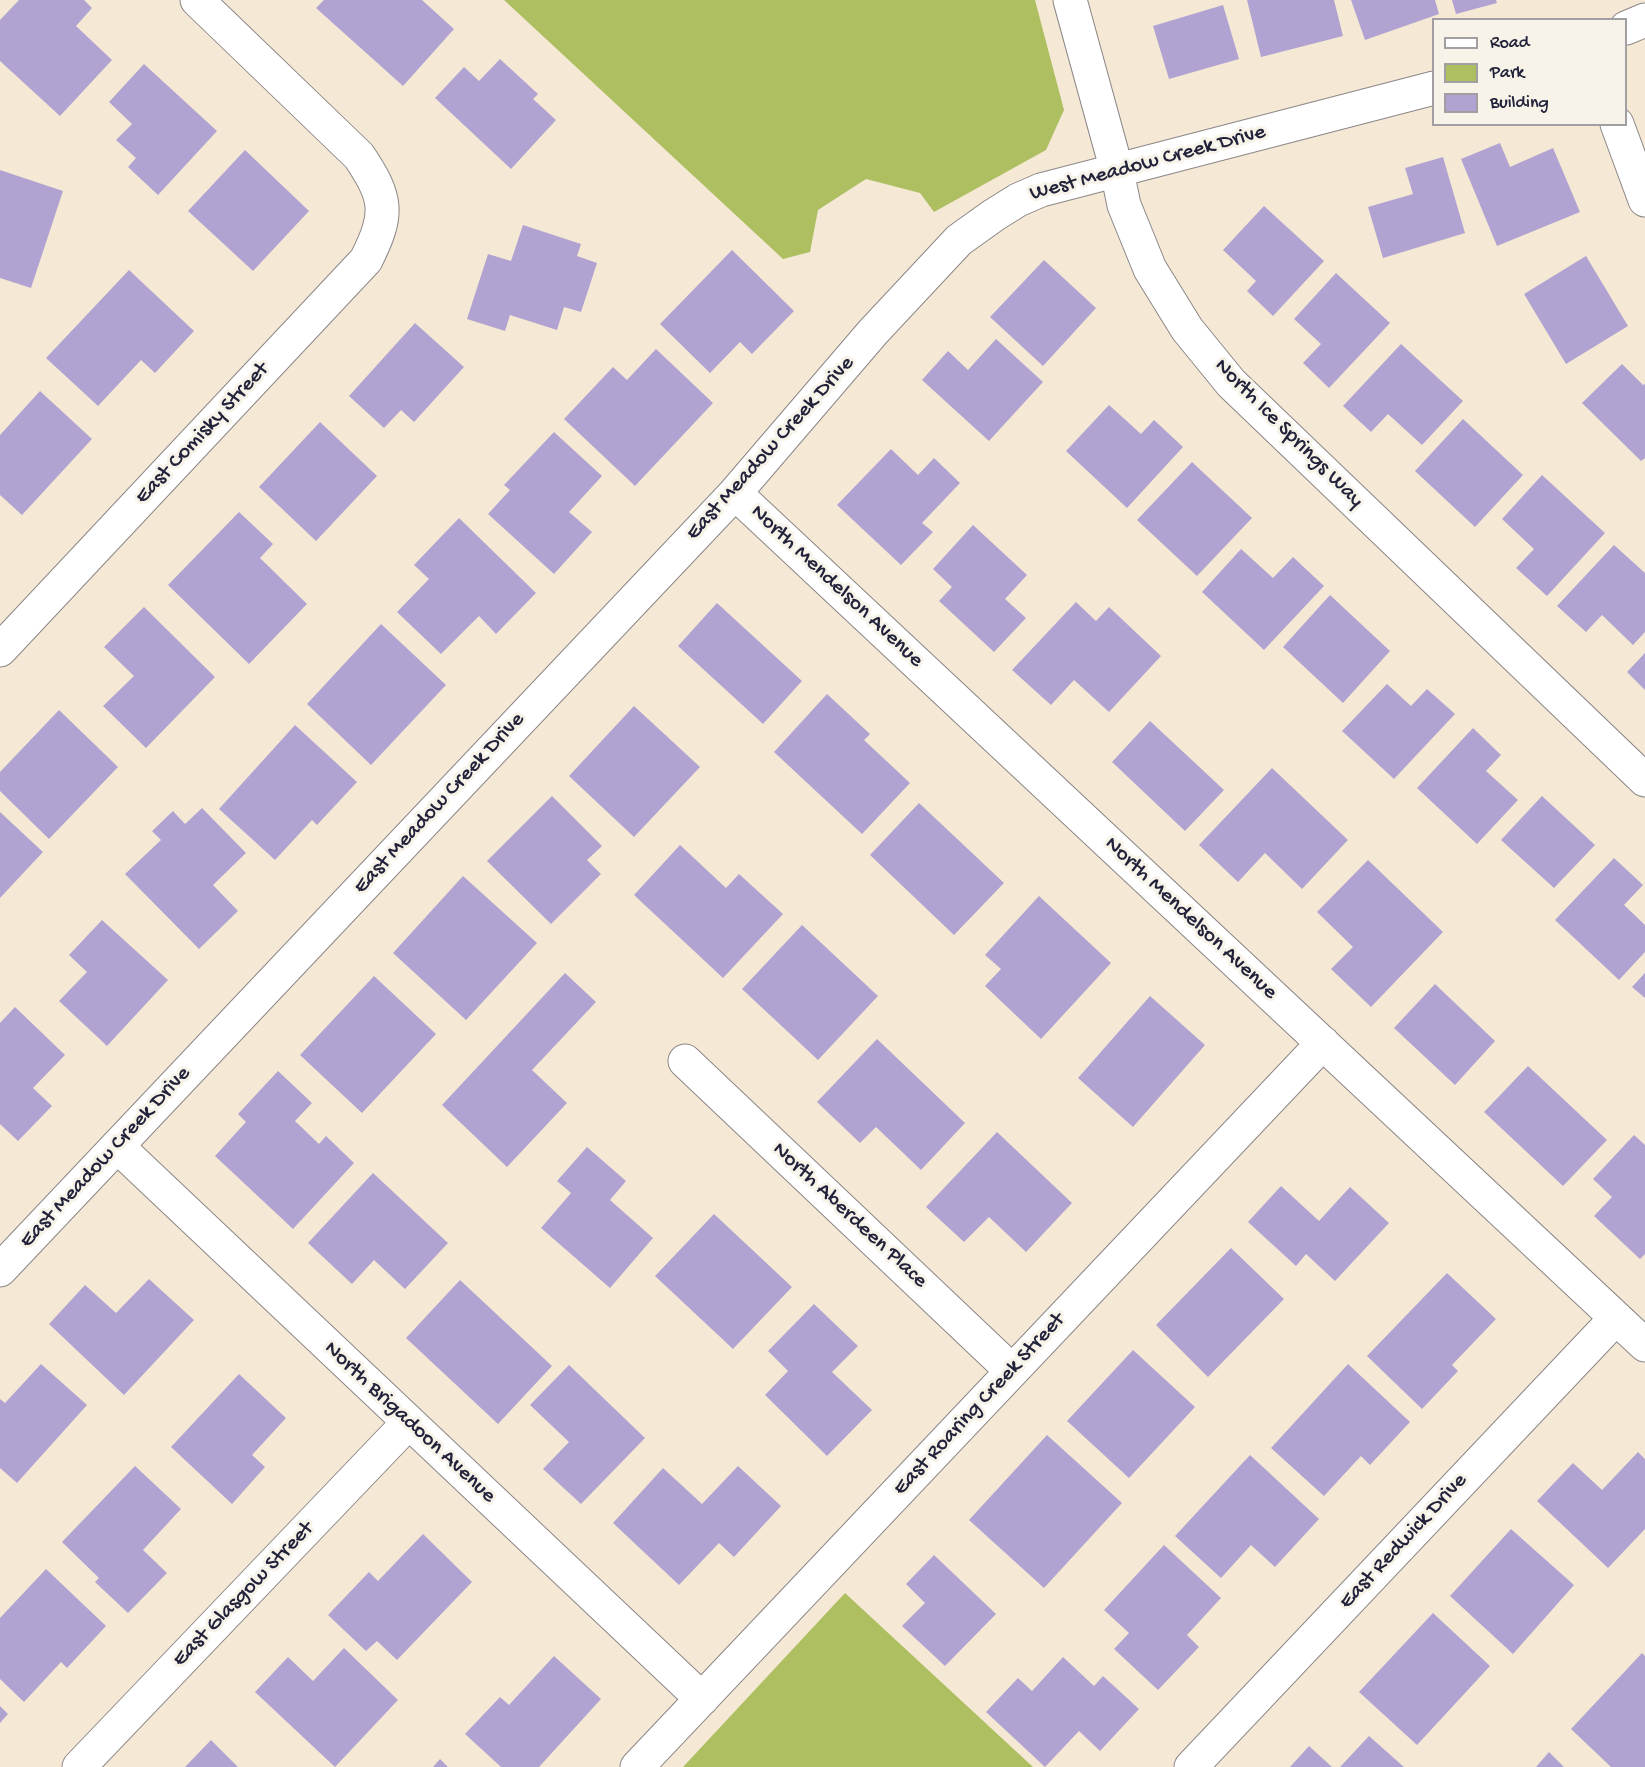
<!DOCTYPE html>
<html>
<head>
<meta charset="utf-8">
<style>
	body { margin:0 }
	#map { position:relative; width:1645px; height:1767px; overflow:hidden; background:#f5e9d5; font-family:"Gochi Hand",sans-serif }
	canvas { display:block }
	.legend { position:absolute; left:1432px; top:18px; width:195px; height:108px; box-sizing:border-box; background:#f7f3e8; border:2px solid #a29fa3; margin:0; padding:8px 10px; list-style:none; font-size:18px; color:#22223b }
	.legend li { display:flex; align-items:center; gap:12px; height:30px }
	.legend b { width:30px; border:2px solid #a29fa3 }
</style>
</head>
<body>
<div id="map">
<canvas width="1645" height="1767"></canvas>
<ul class="legend">
<li><b style="height:8px;background:#fff"></b>Road</li>
<li><b style="height:16px;background:#aebf62"></b>Park</li>
<li><b style="height:16px;background:#b1a3d1"></b>Building</li>
</ul>
</div>
<script>
const ctx = document.querySelector('canvas').getContext('2d');
ctx.lineJoin = 'round';
function paint(path, color) {
  ctx.fillStyle = color;
  ctx.fill(path, 'evenodd');
}
function strokePath(path, color, width, dash) {
  ctx.strokeStyle = color;
  ctx.lineWidth = width;
  ctx.lineCap = dash ? 'butt' : 'round';
  ctx.setLineDash(dash || []);
  ctx.stroke(path);
}
function label(font, color, halo, rows, align = 'center') {
  ctx.font = font + ' "Gochi Hand",sans-serif';
  ctx.lineWidth = 6;
  ctx.setLineDash([]);
  ctx.textBaseline = 'middle';
  ctx.strokeStyle = halo;
  ctx.fillStyle = color;
  for (const [text, x, y, turn = 0] of rows) {
    ctx.save();
    ctx.translate(x, y);
    ctx.rotate((+turn || 0) * Math.PI / 180);
    ctx.textAlign = isNaN(turn) ? turn : align;
    if (halo) ctx.strokeText(text, 0, 0);
    ctx.fillText(text, 0, 0);
    ctx.restore();
  }
}
const green = new Path2D(`
	M504 0H1035L1064 110 1046 150 934 212 920 193 866 179 818 210 810 252 783 259Z
	M845 1593 1033 1767H683Z`);
const building = new Path2D(`
	M19 0H84L92 8 76 26 112 60 60 116 0 61V20Z
	M324 0H422L454 29 403 86 316 8Z
	M1247 0H1334L1343 36 1261 57Z
	M1351 0H1435L1439 14 1365 40Z
	M1452 0H1496L1497 3 1456 14Z
	M1223 5 1239 59 1169 79 1153 26Z
	M500 59 538 94 533 99 556 120 511 169 435 98 464 67 479 81Z
	M144 64 217 131 158 195 128 167 136 158 116 140 132 124 109 102Z
	M1500 143 1510 167 1553 148 1580 212 1497 246 1461 159Z
	M245 150 309 211 253 271 188 211Z
	M1443 157 1465 233 1383 258 1368 207 1413 194 1405 168Z
	M0 170 63 191 31 288 0 278Z
	M1264 206 1324 261 1273 316 1247 291 1256 281 1223 250Z
	M523 225 581 244 577 256 597 263 581 312 564 307 557 330 510 315 505 331 467 319 488 254 511 261Z
	M732 250 794 311 752 354 740 342 710 373 660 324Z
	M1586 256 1628 326 1566 364 1524 294Z
	M1044 260 1096 308 1043 366 990 317Z
	M129 270 194 331 155 373 141 360 98 406 46 358Z
	M1336 273 1390 323 1329 388 1303 363 1321 344 1294 319Z
	M415 323 464 367 414 422 401 410 384 428 349 396Z
	M996 339 1043 382 989 441 922 380 948 351 968 370Z
	M1401 344 1463 401 1422 445 1388 414 1371 432 1343 406Z
	M656 349 713 403 635 486 564 419 613 367 627 380Z
	M1622 364 1643 385 1645 384V458L1641 461 1582 403Z
	M40 391 92 439 22 515 0 495V435Z
	M1109 405 1141 434 1154 420 1183 447 1127 508 1066 451Z
	M1463 419 1523 475 1475 527 1415 471Z
	M320 422 377 476 316 541 259 487Z
	M554 432 602 476 569 512 592 532 554 574 488 514 510 490 504 485Z
	M891 449 918 475 934 458 960 483 922 523 933 532 901 565 837 505Z
	M1192 462 1252 518 1197 576 1137 520Z
	M1542 475 1605 533 1547 596 1516 568 1534 549 1502 519Z
	M239 512 273 544 260 558 307 604 249 664 168 585Z
	M459 518 536 593 496 634 479 616 441 654 397 612 429 579 414 565Z
	M973 525 1027 575 1005 599 1026 618 994 652 939 601 952 587 933 569Z
	M1614 545 1645 573V632L1633 645 1602 615 1586 632 1557 606Z
	M1241 549 1273 578 1293 557 1324 586 1264 650 1202 592Z
	M1330 595 1390 651 1343 703 1283 647Z
	M1076 602 1096 621 1109 607 1161 656 1109 712 1074 680 1051 705 1012 670Z
	M717 603 802 681 763 724 678 646Z
	M144 607 215 677 146 748 103 706 134 676 104 647Z
	M381 624 446 685 371 765 307 704Z
	M1645 653V690L1627 672Z
	M1387 684 1411 706 1427 689 1455 714 1394 779 1342 731Z
	M827 694 870 734 864 740 910 783 862 834 774 752Z
	M634 706 700 767 634 837 569 776Z
	M59 710 118 767 49 839 0 791V772Z
	M1150 721 1224 790 1185 831 1112 762Z
	M295 725 357 782 317 825 312 820 275 860 219 809Z
	M1473 728 1501 755 1486 771 1518 800 1477 844 1417 788Z
	M1272 768 1348 840 1302 889 1265 853 1238 882 1199 845Z
	M552 796 602 846 587 860 601 874 551 924 487 861Z
	M1542 796 1595 845 1554 888 1501 840Z
	M919 803 1004 883 954 935 870 855Z
	M202 808 246 853 213 885 238 911 199 949 125 874 161 840 152 831 173 811 185 824Z
	M0 812 43 852 0 898Z
	M680 845 726 888 739 874 783 914 723 978 634 895Z
	M1614 858 1643 885 1624 905 1645 925V952L1619 980 1555 920Z
	M1368 860 1443 932 1371 1007 1331 969 1353 947 1317 912Z
	M463 876 537 943 466 1020 393 953Z
	M1039 896 1111 963 1041 1039 985 986 1001 969 985 955Z
	M102 920 168 980 107 1046 59 1001 87 972 69 955Z
	M802 925 878 996 818 1060 742 989Z
	M565 973 596 1002 532 1070 567 1103 507 1167 442 1105Z
	M1645 973V998L1632 987Z
	M374 976 436 1034 362 1113 300 1055Z
	M1435 984 1495 1041 1455 1085 1394 1028Z
	M1150 996 1205 1045 1133 1127 1078 1078Z
	M15 1007 65 1055 33 1088 52 1106 18 1141 0 1124V1023Z
	M877 1039 965 1123 921 1170 876 1127 860 1143 817 1102Z
	M1528 1066 1607 1140 1563 1186 1484 1112Z
	M278 1071 312 1103 295 1121 319 1144 326 1136 354 1163 293 1229 215 1156 246 1122 238 1114Z
	M997 1132 1072 1203 1026 1252 989 1217 964 1242 926 1207Z
	M1634 1135 1645 1145V1254L1640 1259 1594 1216 1612 1197 1593 1179Z
	M587 1147 626 1181 610 1200 653 1238 610 1288 541 1228 571 1193 557 1181Z
	M373 1173 448 1243 405 1289 374 1260 352 1284 308 1243Z
	M1281 1186 1319 1221 1350 1187 1389 1223 1335 1281 1306 1254 1296 1266 1248 1222Z
	M714 1214 792 1287 733 1349 655 1276Z
	M1231 1248 1284 1299 1208 1377 1156 1325Z
	M1447 1273 1496 1319 1452 1365 1458 1371 1422 1409 1367 1356Z
	M149 1279 194 1320 124 1395 49 1324 85 1285 116 1313Z
	M460 1280 552 1366 498 1424 406 1338Z
	M814 1304 858 1346 832 1372 872 1410 827 1456 765 1395 788 1371 768 1351Z
	M1133 1350 1195 1407 1129 1478 1067 1421Z
	M41 1364 87 1405 17 1483 0 1468V1399L5 1403Z
	M1348 1364 1410 1422 1370 1465 1361 1456 1324 1496 1271 1448Z
	M569 1365 645 1438 581 1504 543 1469 569 1442 530 1405Z
	M239 1374 286 1418 252 1455 265 1467 232 1504 171 1447Z
	M1047 1435 1122 1503 1044 1588 969 1520Z
	M1638 1452 1645 1459V1529L1608 1568 1537 1501 1573 1463 1602 1490Z
	M1250 1455 1319 1519 1275 1567 1251 1545 1221 1578 1175 1536Z
	M135 1466 181 1509 143 1550 167 1573 128 1613 95 1582 99 1578 62 1542Z
	M738 1466 781 1506 734 1557 719 1543 679 1585 613 1523 663 1468 702 1504Z
	M1511 1529 1574 1585 1513 1654 1450 1596Z
	M423 1534 472 1582 397 1660 377 1641 366 1651 328 1615 369 1572 378 1581Z
	M1164 1545 1221 1598 1187 1635 1199 1647 1158 1690 1114 1649 1129 1633 1104 1610Z
	M934 1555 996 1614 945 1666 902 1626 925 1603 906 1584Z
	M46 1569 106 1626 67 1668 61 1662 24 1702 0 1679V1618Z
	M1433 1613 1490 1666 1417 1745 1359 1692Z
	M344 1648 398 1700 335 1767 255 1692 288 1657 313 1681Z
	M1642 1653 1645 1656V1767H1611L1571 1729Z
	M554 1656 601 1699 539 1767H501L465 1734 500 1697 509 1705Z
	M1063 1657 1094 1686 1103 1676 1139 1709 1100 1751 1079 1731 1045 1767 986 1712 1018 1678 1032 1691Z
	M0 1706 8 1714 0 1723Z
	M1369 1736 1404 1767H1340Z
	M211 1740 238 1767H185Z
	M1309 1746 1332 1767H1290Z
	M1549 1752 1564 1767H1536Z
	M440 1759 448 1767H433Z`);
const minor = new Path2D(`
	M1070 0 1117 171 1124 205 1150 269 1187 329 1231 383 1645 780
	M1626 28 1645 20
	M1617 124 1645 200
	M735 493 1645 1345
	M0 650 366 260C389 214 388 199 359 156L197 0
	M685 1061 1012 1371
	M117 1146 702 1699
	M0 1270 735 493 873 332 959 240 994 215 1018 200 1041 190 1434 88
	M79 1767 409 1422
	M637 1767 1323 1043
	M1191 1767 1616 1318`);
const streetNames = [
	["West Meadow Creek Drive",1148,164,-15],
	["East Comisky Street",203,434,-47],
	["North Ice Springs Way",1288,434,45],
	["East Meadow Creek Drive",771,449,-48],
	["North Mendelson Avenue",836,587,43],
	["East Meadow Creek Drive",440,804,-47],
	["North Mendelson Avenue",1190,919,43],
	["East Meadow Creek Drive",106,1158,-47],
	["North Aberdeen Place",849,1216,43],
	["East Roaring Creek Street",980,1405,-47],
	["North Brigadoon Avenue",409,1423,43],
	["East Redwick Drive",1404,1542,-47],
	["East Glasgow Street",244,1595,-46]
];
paint(green, '#aebf62');
paint(building, '#b1a3d1');
strokePath(minor, '#8c8688', 35);
strokePath(minor, '#fff', 33);
label('22px', '#22223b', '#f7f3e8', streetNames);
</script>
</body>
</html>
